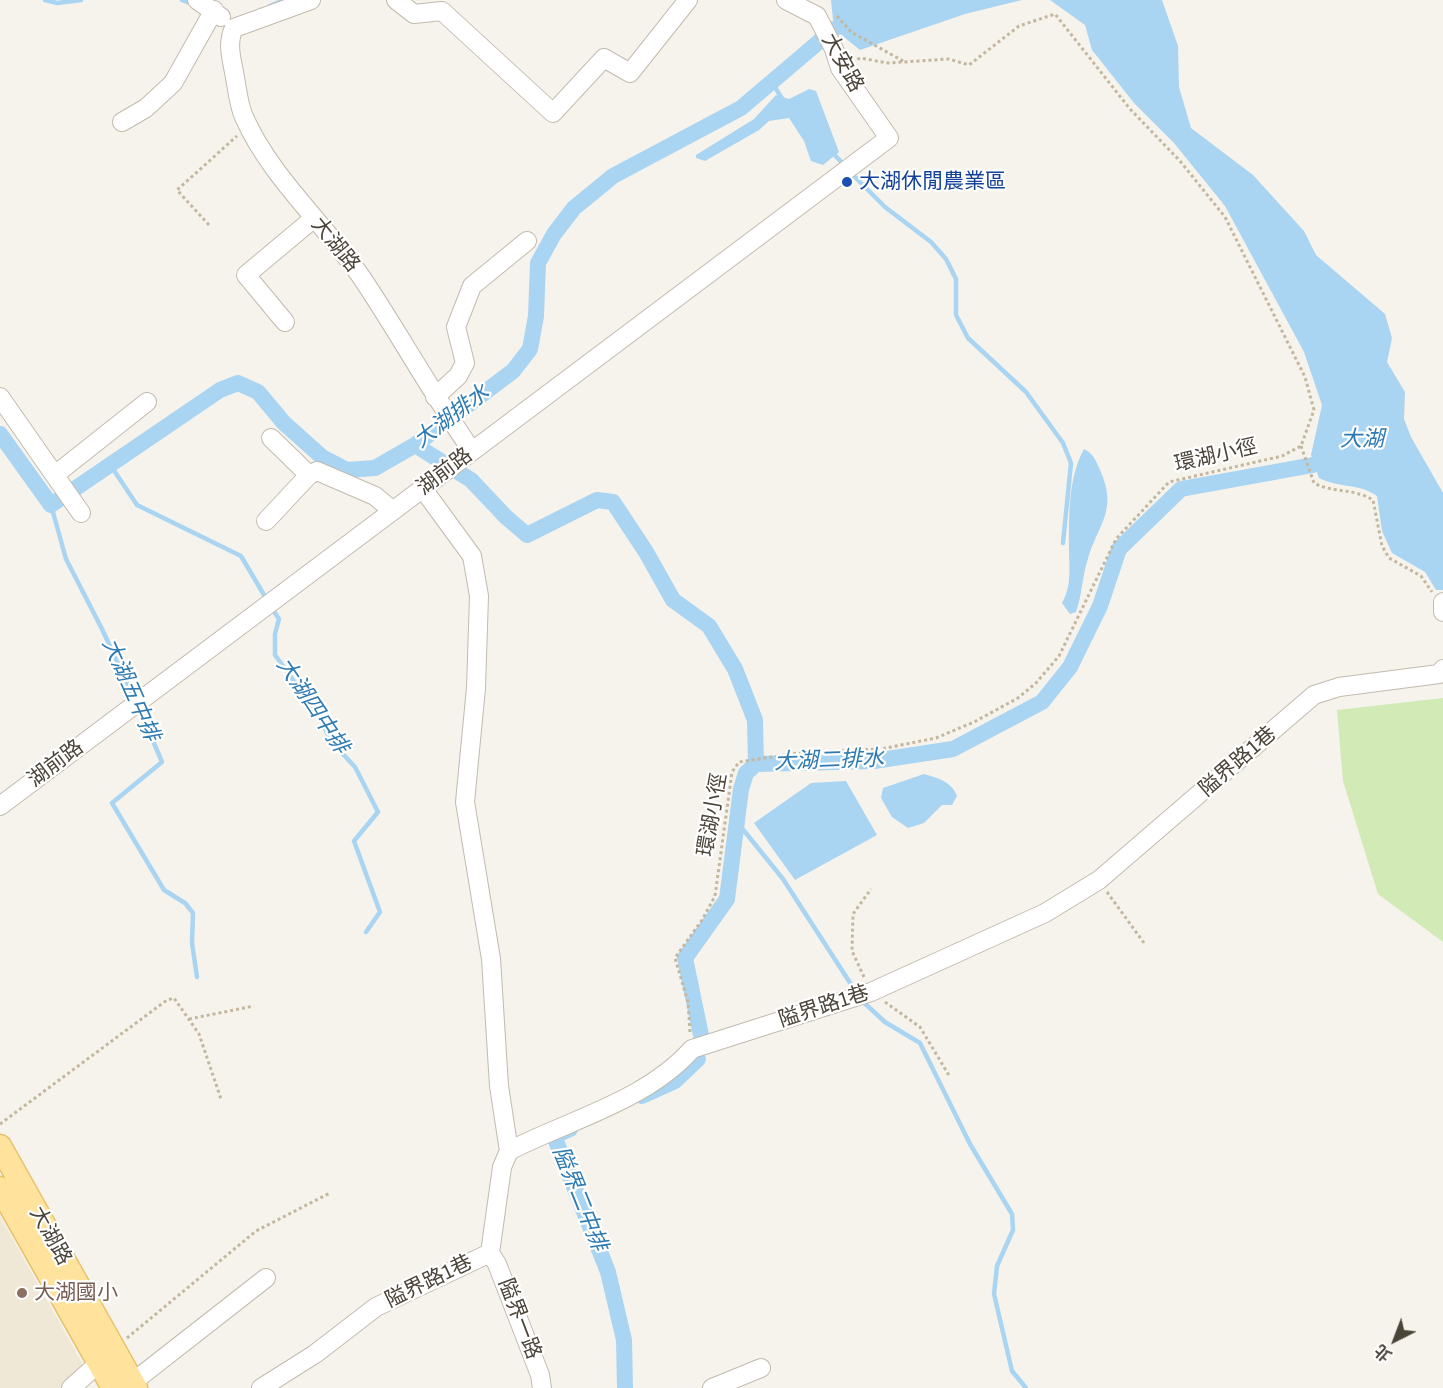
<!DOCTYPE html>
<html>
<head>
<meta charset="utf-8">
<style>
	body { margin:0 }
	#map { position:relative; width:1443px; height:1388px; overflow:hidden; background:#f6f3ec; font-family:"Archivo Narrow","Noto Sans TC",sans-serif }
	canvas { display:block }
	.north { position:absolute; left:1365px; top:1310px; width:60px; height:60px; -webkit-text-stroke:4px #fff; paint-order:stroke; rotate:222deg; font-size:16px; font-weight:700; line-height:24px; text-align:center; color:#4b4439 }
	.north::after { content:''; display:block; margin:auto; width:21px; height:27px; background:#4b4439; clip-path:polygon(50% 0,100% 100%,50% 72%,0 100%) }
</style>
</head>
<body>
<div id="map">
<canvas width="1443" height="1388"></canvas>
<div class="north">北</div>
</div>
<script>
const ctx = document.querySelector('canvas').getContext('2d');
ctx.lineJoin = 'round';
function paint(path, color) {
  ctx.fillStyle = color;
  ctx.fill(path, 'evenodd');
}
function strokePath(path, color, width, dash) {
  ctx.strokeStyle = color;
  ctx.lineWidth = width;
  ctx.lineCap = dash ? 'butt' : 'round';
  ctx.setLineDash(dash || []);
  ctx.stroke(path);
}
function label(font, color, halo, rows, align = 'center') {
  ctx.font = font + ' "Archivo Narrow","Noto Sans TC",sans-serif';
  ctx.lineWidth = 4.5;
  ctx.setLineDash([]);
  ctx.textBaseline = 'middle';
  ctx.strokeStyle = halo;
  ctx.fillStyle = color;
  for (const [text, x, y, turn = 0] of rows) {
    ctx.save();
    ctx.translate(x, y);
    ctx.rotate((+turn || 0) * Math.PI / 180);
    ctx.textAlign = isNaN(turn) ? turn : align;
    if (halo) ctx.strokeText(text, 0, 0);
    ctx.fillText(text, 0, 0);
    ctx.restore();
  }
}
const education = new Path2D(`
	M0 1216 86 1370 64 1388H0Z`);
const green = new Path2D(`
	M1443 698V942L1378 894 1343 781 1337 710Z`);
const water = new Path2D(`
	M831 0H1022L965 14 860 50 834 29Z
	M1050 0H1162L1178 46 1179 87 1191 128 1253 175 1304 231 1316 255 1385 314 1392 338 1387 362 1405 392 1404 419 1411 437 1443 493V590H1436L1425 572 1392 553 1382 531 1377 496C1359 483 1338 488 1319 478L1311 455 1322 405 1304 352 1225 206 1174 143 1134 103 1092 50 1085 25Z
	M809 89 816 91 839 152 823 165 811 161 804 141 789 118 769 121 759 130 705 161 696 158V155L754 119 776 95 789 99Z
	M1084 449C1094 454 1096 461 1100 470 1119 512 1097 524 1087 562 1082 579 1082 595 1076 612L1070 614 1062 603C1072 586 1069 568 1069 549 1069 516 1068 478 1084 449Z
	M924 774C938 778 952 782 957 796L952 805H942L924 823 908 828 892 817 881 798 883 788Z
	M846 781 877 835 795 880 754 823 811 783Z`);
const stream = new Path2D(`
	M45 0 57 3 81 0
	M182 0 192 4
	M270 6 284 0
	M771 81 783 100
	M831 151 846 167
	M851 173 885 207 931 242 946 259 956 279V315L968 338 1026 392 1063 443 1071 463 1063 543
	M111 466 137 505 241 556 267 600
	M51 505 66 559 102 629 135 700
	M271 607 279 619 275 634V655L320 717 330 740 355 767 378 812 354 841 380 912 366 932
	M139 708 162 762 112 803 164 890 185 903 193 913 192 943 197 977
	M737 822 783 879 856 992
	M860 999 885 1022 920 1043 970 1144 1012 1214 1013 1230 997 1266 994 1294 1012 1371 1026 1388`);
const canal = new Path2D(`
	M0 434 51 505 220 390 238 383 258 392 284 423 322 457 347 470 375 468 415 445 513 371 530 349 536 316 538 263 554 234 574 208 613 176 741 108 834 29
	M415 445 471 480 506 517 527 535 597 500 613 502 646 552 673 600 709 626 735 669 755 720 756 764
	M756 764 874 761 953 749 1042 702 1070 667 1100 606 1119 549 1181 489 1313 465
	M702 1040 685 958 727 899 741 789 746 773 756 764
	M642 1096 675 1081 698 1059
	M570 1129 554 1136 608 1272 624 1340 625 1388`);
const path = new Path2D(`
	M837 16 851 32 903 61
	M209 225 177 190 237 136
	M1301 446 1314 483C1332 493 1354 488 1373 500L1382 546 1389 558 1421 576 1432 592
	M1107 892 1144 943
	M864 977 852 951 853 914 871 889
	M885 1002 920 1027 950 1077
	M189 1019 254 1006
	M690 1032 688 1002 675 958 702 920 715 896 732 772 739 762 805 752 881 749 936 738 974 722 1018 698 1036 683 1059 656 1116 539 1169 482 1282 456 1301 446 1314 410 1305 377 1225 217 1180 161 1130 109 1055 14 1019 26 969 65 949 59 888 63 860 58 855 61
	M0 1124 167 1000 174 998 199 1034 221 1099
	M127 1338 256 1231 330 1193`);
const minor = new Path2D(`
	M197 0 221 17
	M396 0 414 14 442 11 553 113 604 58 630 73 688 0
	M234 28C227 42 231 57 234 72 237 86 238 104 244 117 271 178 325 224 362 278 400 335 433 395 472 451
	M234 28 311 0
	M122 122 146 108 173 83 214 10
	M285 322 246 275 313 219
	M0 397 81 513
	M435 397 458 376 465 363 456 327 472 286 527 241
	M271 438 309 475
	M56 474 147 402
	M423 489 472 556 479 596 476 688 465 802 491 959 499 1086 509 1151
	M266 521 309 475 317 471 375 496 393 511
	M1443 602V612
	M0 806 889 138 840 68 834 49 817 16 786 0
	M490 1253 497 1264 540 1375 542 1388
	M133 1382 266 1278
	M71 1388 99 1363
	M261 1388 315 1354 376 1307 490 1253 502 1167 509 1151C569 1120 646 1101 692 1049L871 992 1045 913 1099 880 1314 695 1339 687 1439 674 1443 669
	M712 1388 761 1368`);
const major = new Path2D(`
	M0 1146 136 1388
	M0 1188 113 1388`);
const markers = [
	[847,182,6,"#1a4fb4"],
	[22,1293,6,"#8d6e63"]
];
const streetNames = [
	["大安路",842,63,61],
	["大湖路",335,245,51],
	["環湖小徑",1216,456,-13],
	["湖前路",445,472,-37],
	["隘界路1巷",1238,762,-41],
	["湖前路",56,764,-37],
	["環湖小徑",713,815,-80],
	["隘界路1巷",824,1007,-18],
	["大湖路",50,1236,61],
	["隘界路1巷",429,1282,-26],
	["隘界一路",519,1319,69]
];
const transitNames = [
	["大湖休閒農業區",859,182]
];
const educationNames = [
	["大湖國小",34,1293]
];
const waterNames = [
	["大湖排水",452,417,-37],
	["大湖",1362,440],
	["大湖五中排",130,690,66],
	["大湖四中排",312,706,56],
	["大湖二排水",829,761,-2],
	["隘界二中排",579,1199,68]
];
paint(education, '#efe8d6');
paint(green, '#d2eab5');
paint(water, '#a9d4f2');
strokePath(stream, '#a9d4f2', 4.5);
strokePath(canal, '#a9d4f2', 16);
strokePath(minor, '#c2bbae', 20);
strokePath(major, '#e6c16a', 25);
strokePath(path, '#c4b79f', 3, [3, 3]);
strokePath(minor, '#fff', 18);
strokePath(major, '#ffe39c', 22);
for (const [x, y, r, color] of markers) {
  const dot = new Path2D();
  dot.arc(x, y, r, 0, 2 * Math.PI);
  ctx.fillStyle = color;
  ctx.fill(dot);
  strokePath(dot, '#fff', 2);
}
label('21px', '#4b4439', '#fff', streetNames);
label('21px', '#164399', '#fff', transitNames, 'left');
label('21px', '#785e54', '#fff', educationNames, 'left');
label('italic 22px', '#2e7ab2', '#fff', waterNames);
</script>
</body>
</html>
